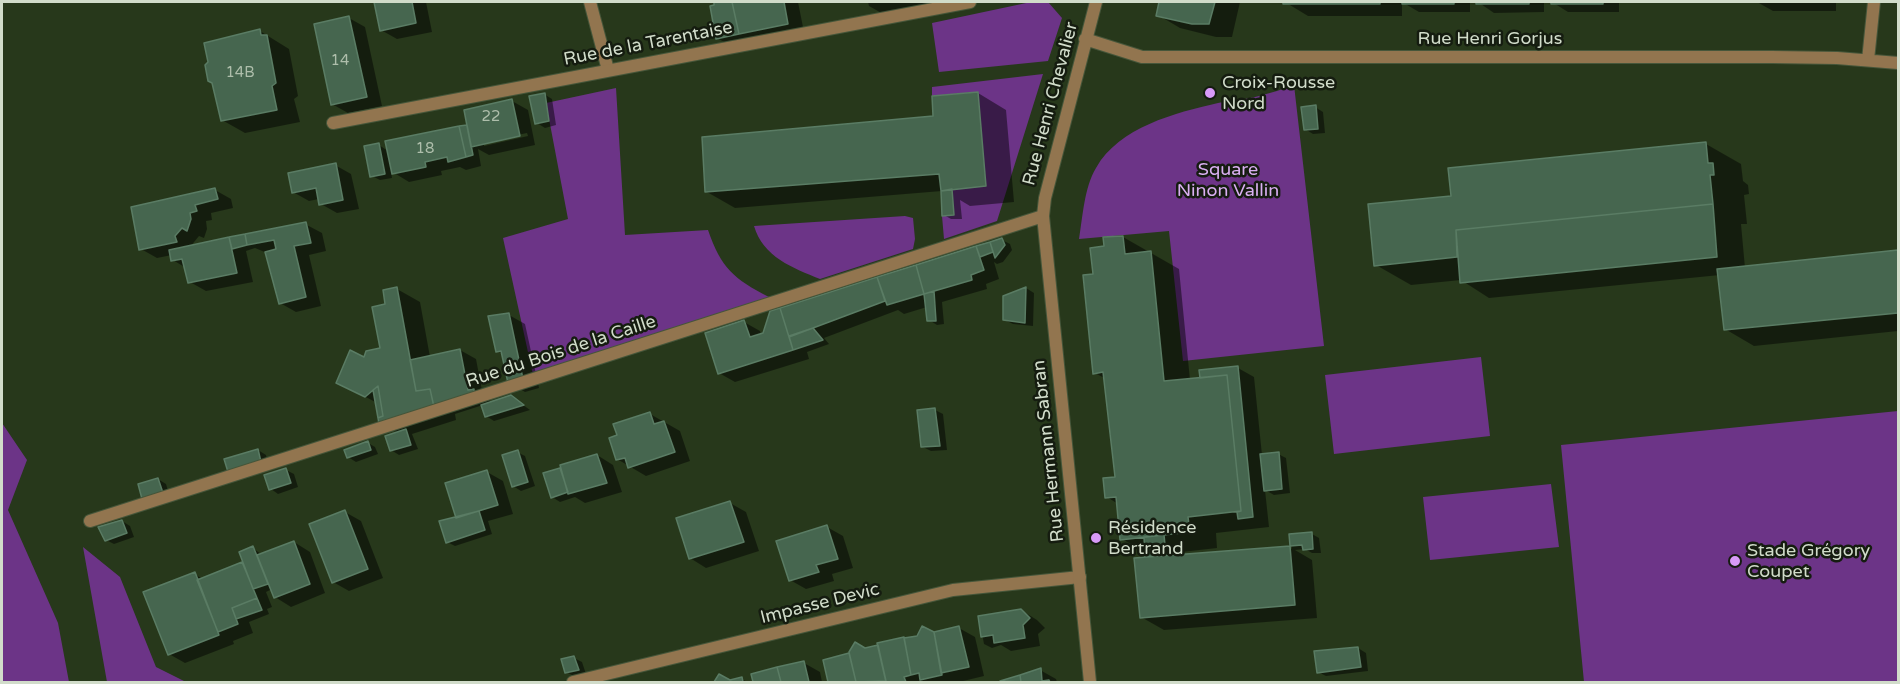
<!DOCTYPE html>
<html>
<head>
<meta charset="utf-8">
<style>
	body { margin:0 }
	#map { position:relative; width:1900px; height:684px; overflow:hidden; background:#27381b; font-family:"Varela Round",sans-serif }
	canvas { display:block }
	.frame { position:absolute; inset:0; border:3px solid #d1dcca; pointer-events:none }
</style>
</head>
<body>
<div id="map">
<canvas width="1900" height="684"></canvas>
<div class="frame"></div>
</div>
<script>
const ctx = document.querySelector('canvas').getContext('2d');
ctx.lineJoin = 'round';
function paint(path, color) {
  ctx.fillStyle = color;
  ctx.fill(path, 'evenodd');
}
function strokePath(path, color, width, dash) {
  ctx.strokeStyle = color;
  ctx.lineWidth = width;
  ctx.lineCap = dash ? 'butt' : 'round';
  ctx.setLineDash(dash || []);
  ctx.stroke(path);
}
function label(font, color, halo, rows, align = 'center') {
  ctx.font = font + ' "Varela Round",sans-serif';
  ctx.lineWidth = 5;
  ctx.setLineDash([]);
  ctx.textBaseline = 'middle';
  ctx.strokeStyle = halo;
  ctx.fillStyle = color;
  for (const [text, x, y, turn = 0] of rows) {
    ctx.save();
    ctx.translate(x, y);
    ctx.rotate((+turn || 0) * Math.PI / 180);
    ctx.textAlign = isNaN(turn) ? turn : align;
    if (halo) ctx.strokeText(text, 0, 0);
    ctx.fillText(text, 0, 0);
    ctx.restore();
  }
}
const green = new Path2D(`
	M1031 2H1048L1062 18 1048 61 939 72 932 23Z
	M1043 74 997 221 944 239 942 216 954 214 952 189 986 186 978 92 932 96V87Z
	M1294 85 1324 346 1183 361 1169 231 1079 239C1083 216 1084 188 1096 168 1119 127 1175 113 1218 103 1232 100 1246 100 1259 96 1271 93 1283 89 1294 85Z
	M616 88 625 235 708 230C721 268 734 279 769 297L533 375 503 238 568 219 546 103Z
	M905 216 913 218 915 239 913 249 820 279C793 268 763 257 754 226Z
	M1481 357 1490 436 1334 454 1325 375Z
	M1898 411V682H1584L1561 445Z
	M2 423 27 460 8 510 58 623 69 682H2Z
	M1551 484 1559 547 1430 560 1423 497Z
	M83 547 120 577 156 667 186 682H107Z`);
const shadow = new Path2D(`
	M375 2H426L432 32 397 39 381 30Z
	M715 2H798L804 32 733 47 717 38Z
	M868 2H976L885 15 869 6Z
	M1161 2H1240L1232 37H1216L1180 28 1158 15Z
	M1285 2H1470V12H1419L1402 2V16H1308Z
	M1478 2H1544V12L1494 13Z
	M1552 2H1619V12H1568Z
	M1757 2H1836V11H1773Z
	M349 18 365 27 382 106 348 113 332 104Z
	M260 31 289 49 298 96 294 99 300 122 245 133 222 120Z
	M978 93 1006 110 1014 202 970 206 960 200 962 219H951L944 215 942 191 735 208 707 192 935 117Z
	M544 94 552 99 556 125 545 128 537 123Z
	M512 101 528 110 535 145 489 155 478 149 481 166 466 170 460 167 441 171 442 175 409 182 391 171 392 178 380 180 372 176 379 145 388 151 469 126ZM527 133 528 136 484 146V142Z
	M1315 107 1323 112 1325 133 1313 134 1305 129Z
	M1706 144 1741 164 1743 181 1748 185 1749 194 1744 195 1747 224H1741L1745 268 1898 252V331L1754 346 1725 329 1720 275 1489 298 1461 280 1411 285 1376 265 1452 198Z
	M335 165 351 174 359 209 337 213 321 204 319 199 309 201 293 192Z
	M215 190 231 199 233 208 211 213 212 220 206 221 207 229 204 238 199 236 190 247 229 239 231 241 305 224 322 233 326 251 309 255 321 306 296 312 280 303 267 253 255 248 246 251 253 282 206 291 190 282 186 268 173 260 172 255 157 258 141 249 132 208Z
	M1123 237 1179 269 1190 380 1238 368 1254 377 1262 455 1278 454 1286 458 1290 493 1274 495 1265 490 1269 527 1216 533 1217 548 1173 553V556L1289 547 1292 549 1291 536 1312 534 1319 538 1321 553H1312L1305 549 1295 550 1312 560 1317 618 1164 630 1141 617 1150 558 1147 553 1122 539 1118 504 1107 497 1116 478 1106 379 1095 373V275L1106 248Z
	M1002 240 1010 244 1012 250 1003 262 997 264 994 262 999 279 986 284 987 289 942 302 944 324 937 325 929 320 927 307 904 314 898 310 824 338 829 344 807 352 809 359 735 382 719 373 744 322 760 331 761 335 764 334 771 313Z
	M1026 288 1034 293 1033 326 1013 324 1005 320V297Z
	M397 289 420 302 430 357 460 350 476 359 483 396 490 400V404L519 402 530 410 494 421 486 416 483 405 455 414 456 420 412 434 418 449 399 455 391 450 398 433 380 423 377 403 338 382 365 359 381 350 387 305Z
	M509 315 525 324 539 388 525 392 509 382 503 354 497 351Z
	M935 410 943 414 947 450 931 451 923 447Z
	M650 414 680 431 690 461 646 476 617 459 619 436Z
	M368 443 375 447 378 454 356 462 348 457Z
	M258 450 266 455 268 466 226 460Z
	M517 452 525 456 535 486 521 491 513 486Z
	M597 455 613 465 622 492 585 503 575 497 560 502 552 497 560 469 563 471Z
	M286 470 294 474 298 487 278 494 271 489Z
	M487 472 503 481 513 514 488 521 492 534 455 546 447 542 457 518Z
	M158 479 166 484 170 497 151 503Z
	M730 503 746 512 759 551 706 568 690 558Z
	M345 512 361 521 383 578 349 591 333 582Z
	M122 521 130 526 134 537 114 544 106 540Z
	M827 527 843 536 853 568 832 574 834 581 806 589 790 580Z
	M294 542 310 552 325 593 291 607 275 597 272 589 266 592 272 607 267 609 269 614 249 622 253 633 233 641 234 644 185 663 169 654 194 574 203 579 242 563 246 565 253 548 262 555Z
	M1021 610 1037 620 1045 628 1038 634 1040 646 1011 651 1001 645 992 648 984 644 979 617Z
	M959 628 975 637 984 676 959 682H830L824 661 865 649Z
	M1358 648 1366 653 1368 671 1326 676 1318 672Z
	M574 658 582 662 586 674 574 676 566 672Z
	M804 663 820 672 822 682H754L752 675Z
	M1040 670 1056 679 1057 682H1000Z
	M720 676 730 682 741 679 748 682H716Z`);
const building = new Path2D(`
	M374 2H412L416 23 380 31Z
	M714 2H732L739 34 716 39 710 6 714 5Z
	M732 2H784L788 24 739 34Z
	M1159 2H1215L1209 24H1192L1156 16Z
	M1283 2H1380V4H1283Z
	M1402 2H1454V4H1402Z
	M1476 2H1529V4H1476Z
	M1551 2H1603V4H1551Z
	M349 16 367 97 331 105 314 24Z
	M260 29 261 35H267L276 83 272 86 277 110 221 121 212 83 208 81 205 65 208 62 204 43Z
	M978 92 986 186 941 191 939 174 705 192 702 137 933 116 932 96Z
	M545 93 549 121 535 124 529 96Z
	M512 99 520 136 471 147 464 110Z
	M1316 105 1318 129 1304 130 1301 107Z
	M467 125 473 155 466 157 459 126Z
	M459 126 466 157 448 162 447 157 425 162 426 167 392 174 385 141Z
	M1706 142 1708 163H1713L1714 175H1710L1713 204 1456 230 1457 257 1374 266 1368 204 1451 196 1448 168Z
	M379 143 385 174 370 177 364 146Z
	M336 163 343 200 319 205 316 188 292 193 288 173Z
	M215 188 218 199 195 205 197 211 190 213 191 219 187 231 182 228 175 236 177 242 139 250 131 207Z
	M952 189 954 215 942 216 941 191Z
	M1713 204 1717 257 1460 283 1456 230Z
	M306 222 311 243 294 246 306 297 279 304 265 252 276 249 274 240 247 245 245 234Z
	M245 234 247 245 232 249 229 237Z
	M1123 236 1125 254 1151 251 1164 381 1227 375 1241 511 1188 517 1190 532 1120 540 1116 497 1105 498 1103 478 1115 477 1103 372 1093 374 1083 275 1093 274 1090 248 1104 246 1103 237Z
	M229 237 237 273 188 283 182 259 171 261 169 250Z
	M1002 238 1005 245 995 258 990 242Z
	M990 242 993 252 980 257 976 246Z
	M976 246 984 270 971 275 972 280 924 294 916 265Z
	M1898 250V313L1724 330 1717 269Z
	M916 265 924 294 887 305 877 277Z
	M877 277 885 301 789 337 780 308Z
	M397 287 416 391 430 389 434 407 379 424 378 418 383 416 378 386 365 397 336 383 350 350 364 357 366 351 380 348 372 307 385 304 383 290Z
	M1026 287 1025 323 1003 320V296Z
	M934 291 936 321H927L924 294Z
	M780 308 793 350 718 374 705 333 744 320 750 337 763 333 770 311Z
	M509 313 523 379 508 383 501 351 496 352 488 316Z
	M813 328 823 340 793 350 789 336Z
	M460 349 468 390 474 389V394L434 407 430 389 416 391 410 360Z
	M1238 366 1253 517 1238 519 1237 512 1241 511 1227 375 1200 378 1199 370Z
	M378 386 383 416 378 418 373 390Z
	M511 395 524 405 485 417 481 405Z
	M935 408 940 446 921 447 917 410Z
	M650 412 654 424 664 421 675 452 628 468 625 458 616 460 609 438 617 435 613 424Z
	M406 429 411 445 390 451 385 436Z
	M368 441 371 450 347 458 344 450Z
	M258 449 261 462 228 472 224 459Z
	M518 450 528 482 512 487 502 455Z
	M1279 452 1282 489 1264 491 1260 454Z
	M597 454 607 483 568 494 560 465Z
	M286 468 291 483 269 490 264 475Z
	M560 468 568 492 551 498 543 473Z
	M487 470 498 505 456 518 445 483Z
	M158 478 163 493 142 499 138 484Z
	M730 501 744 542 689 559 676 518Z
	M345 510 368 569 332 583 309 524Z
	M479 511 485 530 446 543 439 521Z
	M122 520 127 533 105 541 98 527Z
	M827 525 838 559 816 565 819 572 789 581 776 541Z
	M1312 532 1313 549 1303 550 1302 545 1290 546 1289 534Z
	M1164 535 1166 555 1145 557 1144 537Z
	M294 541 310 584 274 598 257 555Z
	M253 546 268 584 253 589 239 552Z
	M1290 546 1295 605 1140 618 1134 558Z
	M242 562 257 598 232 608 238 624 218 632 197 580Z
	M195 572 219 635 168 655 143 592Z
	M257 598 262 610 236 619 232 608Z
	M1021 609 1030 618 1023 625 1025 638 994 643 993 635 981 637 978 616Z
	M922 626 934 632 942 675 920 680 919 673 911 675 904 638 917 636Z
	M959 626 969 667 941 673 934 632Z
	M904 637 911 675 904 677 906 682H886L877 643Z
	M855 642 865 648 878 645 886 681 856 682 849 652Z
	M1358 647 1361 667 1317 673 1314 651Z
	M849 653 856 682H828L823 660Z
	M574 656 579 670 565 673 561 659Z
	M804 661 809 682H781L777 667Z
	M777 667 781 682H753L751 674Z
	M1041 668 1042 681 1049 680 1050 682H1021L1020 675Z
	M719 674 730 680 742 677 743 682H714Z
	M1020 675 1021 682 1000 681Z`);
const service = new Path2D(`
	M590 2 608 70
	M573 682 953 590 1080 577`);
const minor = new Path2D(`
	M1085 39 1142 57H1772L1837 58 1898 63
	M1868 60 1874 2
	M333 123 970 2
	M90 521 1043 216
	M1090 682 1043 216 1045 198 1096 2`);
const markers = [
	[1210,93,6,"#d89af8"],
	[1096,538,6,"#d89af8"],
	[1735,561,6,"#d89af8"]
];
const numberNames = [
	["14",340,61],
	["14B",240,73],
	["22",491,117],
	["18",425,149]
];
const streetNames = [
	["Rue Henri Gorjus",1490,39],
	["Rue de la Tarentaise",648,44,-11],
	["Rue Henri Chevalier",1051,104,-75],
	["Rue du Bois de la Caille",561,352,-18],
	["Rue Hermann Sabran",1049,451,-96],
	["Impasse Devic",820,604,-14]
];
const poiNames = [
	["Croix-Rousse",1222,83],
	["Nord",1222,104],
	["Résidence",1108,528],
	["Bertrand",1108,549],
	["Stade Grégory",1747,551],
	["Coupet",1747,572]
];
const parkNames = [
	["Square",1228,170],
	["Ninon Vallin",1228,191]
];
paint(green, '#6c3487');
paint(shadow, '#0007');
paint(building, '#46664f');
strokePath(building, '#5a7c64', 1.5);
strokePath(service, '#46563a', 14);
strokePath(minor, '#46563a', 14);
strokePath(service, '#92754f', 12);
strokePath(minor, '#92754f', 12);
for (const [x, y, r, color] of markers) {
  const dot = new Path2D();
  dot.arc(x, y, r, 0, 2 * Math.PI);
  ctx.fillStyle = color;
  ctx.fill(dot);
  strokePath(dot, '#151c10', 2);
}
label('15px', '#aebeab', null, numberNames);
label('18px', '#d1dcca', '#151c10', streetNames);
label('18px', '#d1dcca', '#151c10', poiNames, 'left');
label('18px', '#daaff2', '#151c10', parkNames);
</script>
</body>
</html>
